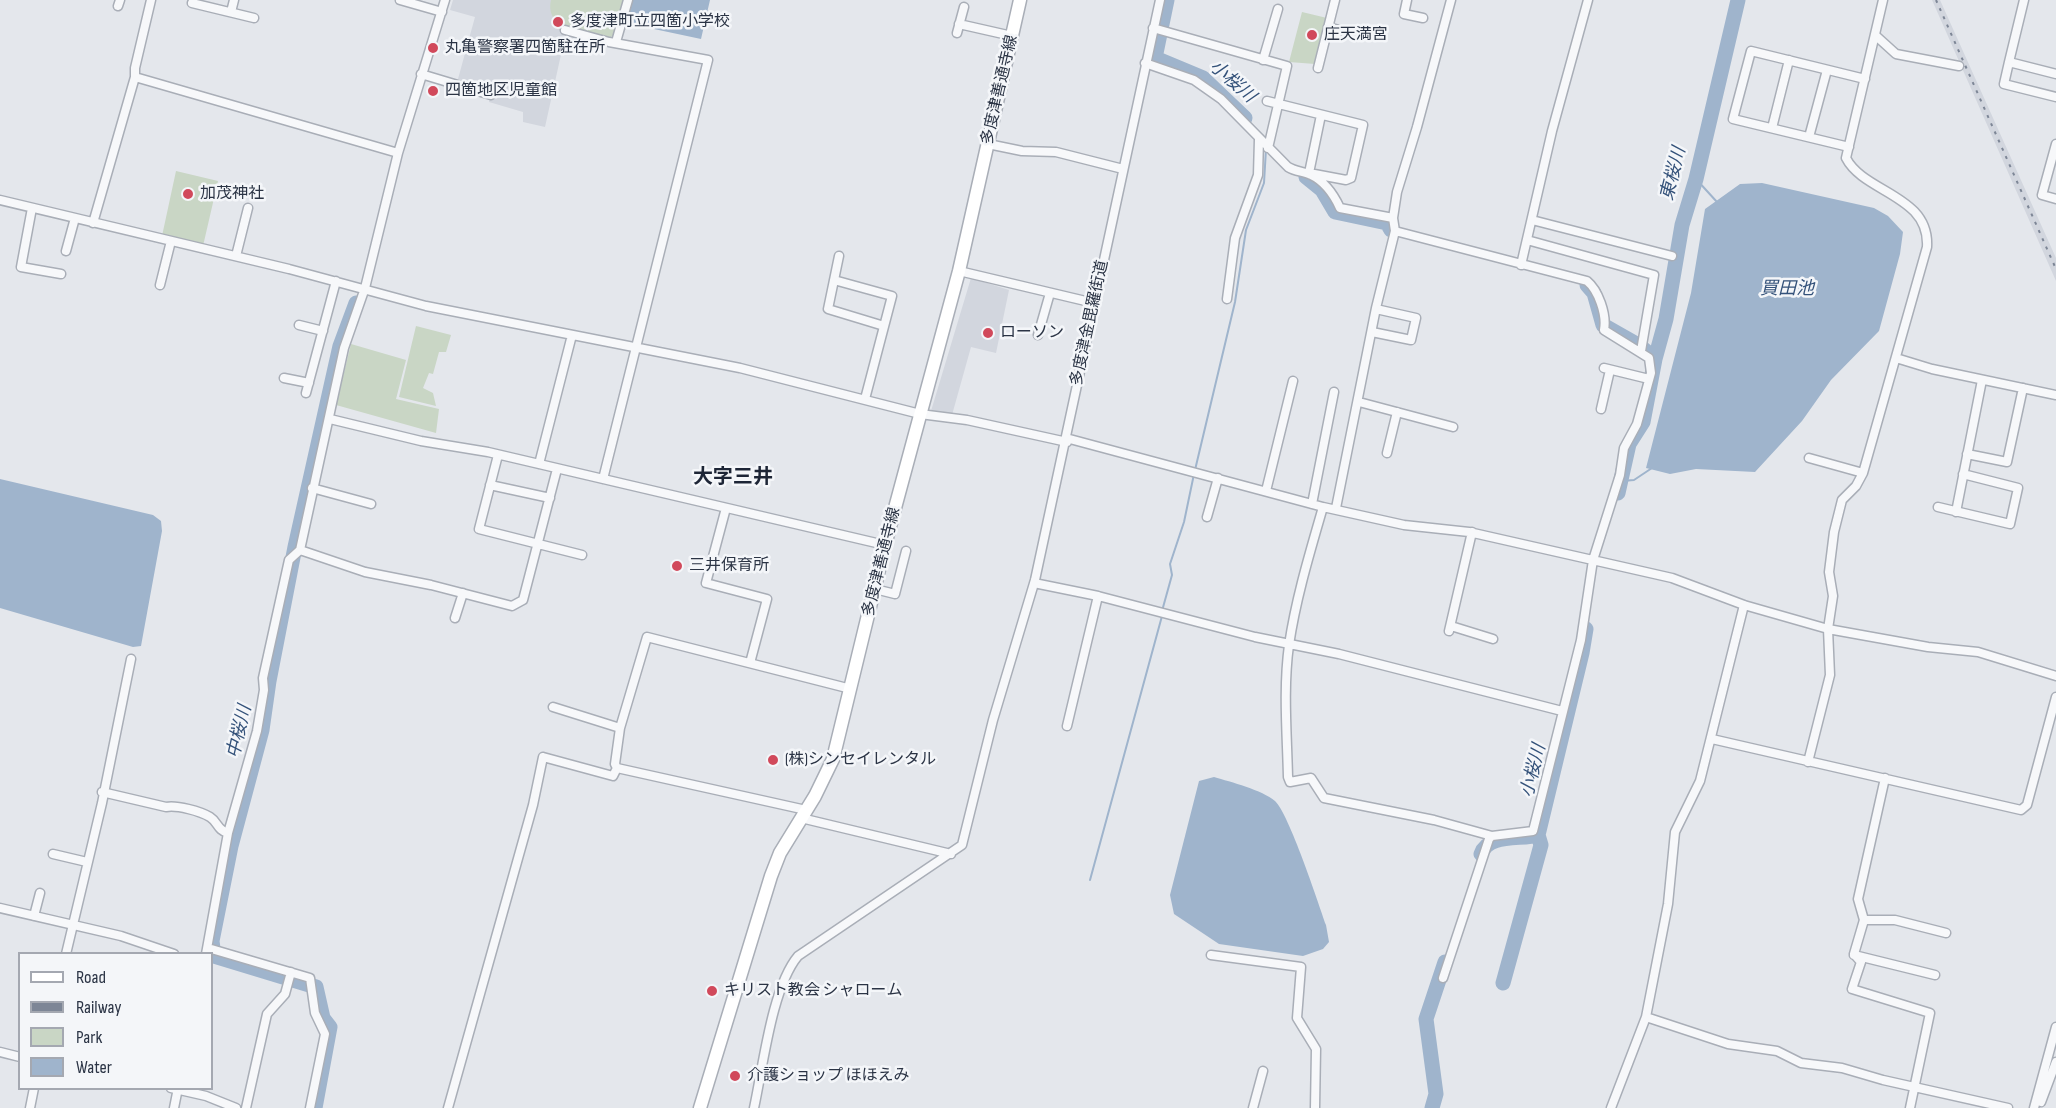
<!DOCTYPE html>
<html>
<head>
<meta charset="utf-8">
<style>
	body { margin:0 }
	#map { position:relative; width:2056px; height:1108px; overflow:hidden; background:#e4e7ec; font-family:"Sofia Sans Condensed",sans-serif }
	canvas { display:block }
	.legend { position:absolute; left:18px; top:952px; width:195px; height:138px; box-sizing:border-box; background:#f4f6f9; border:2px solid #a4a8b1; margin:0; padding:8px 10px; list-style:none; font-size:18px; color:#2b3445 }
	.legend li { display:flex; align-items:center; gap:12px; height:30px }
	.legend b { width:30px; border:2px solid #a4a8b1 }
</style>
</head>
<body>
<div id="map">
<canvas width="2056" height="1108"></canvas>
<ul class="legend">
<li><b style="height:8px;background:#fff"></b>Road</li>
<li><b style="height:8px;background:#7d8696"></b>Railway</li>
<li><b style="height:16px;background:#c9d6c5"></b>Park</li>
<li><b style="height:16px;background:#9fb4cc"></b>Water</li>
</ul>
</div>
<script>
const ctx = document.querySelector('canvas').getContext('2d');
ctx.lineJoin = 'round';
function paint(path, color) {
  ctx.fillStyle = color;
  ctx.fill(path, 'evenodd');
}
function strokePath(path, color, width, dash) {
  ctx.strokeStyle = color;
  ctx.lineWidth = width;
  ctx.lineCap = dash ? 'butt' : 'round';
  ctx.setLineDash(dash || []);
  ctx.stroke(path);
}
function label(font, color, halo, rows, align = 'center') {
  ctx.font = font + ' "Sofia Sans Condensed","Noto Sans JP",sans-serif';
  ctx.lineWidth = 5;
  ctx.setLineDash([]);
  ctx.textBaseline = 'middle';
  ctx.strokeStyle = halo;
  ctx.fillStyle = color;
  for (const [text, x, y, turn = 0] of rows) {
    ctx.save();
    ctx.translate(x, y);
    ctx.rotate((+turn || 0) * Math.PI / 180);
    ctx.textAlign = isNaN(turn) ? turn : align;
    if (halo) ctx.strokeText(text, 0, 0);
    ctx.fillText(text, 0, 0);
    ctx.restore();
  }
}
const built = new Path2D(`
	M453 0H624L563 27 564 41 545 127 523 122V112L489 102 491 92 466 86 467 82 458 79 475 17 450 10Z
	M1932 0H1940L2056 258V281Z
	M971 278 1009 290 996 353 971 347 952 415 931 411Z`);
const green = new Path2D(`
	M551 0H624L615 34 608 39C586 33 544 31 551 0Z
	M1302 12 1327 18 1315 64 1289 62Z
	M176 171 218 181 203 246 162 236Z
	M416 326 451 335 446 352H439L433 374 429 373 423 388 433 393 436 406 399 397Z
	M351 344 406 360 396 399 439 409 436 433 336 405Z`);
const water = new Path2D(`
	M626 0H710L701 39 621 22Z
	M1762 183 1874 208 1888 216 1903 232 1900 254 1879 331 1831 380 1802 421 1755 472 1696 469 1670 474 1646 468 1691 293 1705 209 1740 184Z
	M0 479 153 515 161 521 162 531 141 646 133 647 0 608Z
	M1214 777C1231 782 1262 790 1275 801 1289 814 1318 902 1326 925L1329 942 1323 949 1303 956 1219 944 1174 914 1170 895 1199 781Z`);
const stream = new Path2D(`
	M1696 179 1717 202
	M1195 470 1235 302 1246 230 1264 183 1266 149
	M1622 481 1634 480 1652 468
	M1162 611 1172 575 1170 564 1184 522 1194 474
	M1090 880 1162 616`);
const river = new Path2D(`
	M1167 0 1155 58 1203 78 1245 118
	M1306 177 1322 190 1335 212 1387 223 1391 230
	M1587 285 1594 293 1603 325 1640 346 1655 359 1643 422 1629 444 1618 493
	M1655 359 1666 319 1682 225 1696 179 1738 0
	M1481 854C1488 833 1521 840 1538 835
	M1503 983 1541 845 1538 835 1582 653 1586 629
	M315 1108 330 1027 323 1018 316 987 214 956 212 941 231 846 262 730 269 681 295 547 340 346 356 303
	M1432 1108 1436 1094 1426 1019 1445 962`);
const street = new Path2D(`
	M400 0 442 12
	M1407 0 1404 14 1423 18
	M192 3 254 18
	M118 6 120 0
	M231 12 234 0
	M959 24 1012 36
	M1328 27 1346 32
	M1153 28 1287 66 1268 148
	M565 30 609 42 708 60 603 479
	M957 33 964 7
	M1875 35 1896 54 1959 66
	M616 42 628 0
	M1263 60 1278 9
	M2009 62 2024 0
	M1145 63 1194 80 1221 99 1288 167C1296 172 1304 171 1311 175 1326 182 1334 195 1340 208L1393 218
	M1318 68 1335 0
	M421 74 491 95
	M2056 74 2009 62 2004 84 2056 97
	M135 77 398 153
	M1267 101 1363 125 1351 178 1346 180 1309 173 1321 115
	M1772 128 1789 60
	M1809 137 1827 70
	M988 144 1022 151 1056 152 1123 169
	M2056 144 2042 195 2056 199
	M1849 147 1733 119 1751 51 1865 79
	M0 200 289 269 426 306 740 368 920 414 967 420 1067 442
	M32 208 21 267 61 274
	M1532 220 1672 256
	M93 223 135 77V68L151 0
	M1395 231 1587 281C1598 290 1607 314 1604 330L1649 358 1651 373 1637 424 1624 448 1620 475 1593 560 1581 640 1533 831 1492 836 1489 839 1443 978
	M1527 240 1654 275 1641 351
	M66 251 75 218
	M236 256 248 208
	M839 256 828 309 884 326
	M1521 265 1552 131 1588 0
	M959 271 1094 303
	M834 280 892 296 865 399
	M160 285 171 241
	M1227 299 1235 238 1258 175 1259 139
	M299 325 323 331
	M1372 332 1411 340 1416 318 1376 309
	M1038 335 1050 293
	M1896 358 1932 369 2056 395
	M1604 368 1649 379
	M284 378 309 383
	M306 393 336 281
	M1359 402 1453 427
	M1601 409 1610 370
	M330 419 421 441 488 452 885 545
	M1066 438 1323 507 1404 525 1469 532 1672 578 1744 605 1828 629 1928 647 1978 652 2056 676
	M1387 453 1397 412
	M1967 454 2007 462 2023 388
	M498 455 479 529 582 555
	M1809 458 1863 473
	M539 464 572 335
	M490 485 550 498
	M312 488 371 504
	M1266 491 1293 381
	M1312 504 1334 392
	M1323 507C1310 552 1296 598 1289 645 1283 689 1287 733 1288 777L1290 782 1311 778 1324 798 1434 820 1492 836
	M1938 507 2010 524 2018 488 1963 474
	M726 508 706 583 767 599 750 663
	M1336 508 1376 308 1395 231 1393 218 1397 192 1417 127 1451 0
	M1956 512 1982 380
	M1207 517 1218 478
	M300 550 365 572 431 585 512 606 523 600 557 469
	M1034 583 1098 596 1255 637 1339 654 1562 711
	M875 589 895 594 906 551
	M455 618 463 593
	M1451 626 1493 639
	M1449 631 1472 532
	M553 707 620 728
	M1067 726 1098 596
	M1712 739 2021 810 2027 805 2056 697
	M1808 762 1830 675 1828 629 1833 596 1829 572 1834 532 1842 500 1856 486 1863 473 1927 247C1930 195 1864 193 1846 158L1883 0
	M617 768 615 764 620 728 647 637 851 689
	M1885 778 1858 899 1864 920 1854 954 1861 962 1852 989 1930 1013 1910 1108
	M102 792 166 807C177 805 200 811 210 817 218 822 217 830 228 833
	M801 818 951 854
	M53 854 87 862
	M0 908 121 936 174 954
	M34 916 40 893
	M1864 920H1895L1946 933
	M208 948 310 978 315 1013 325 1034 310 1108
	M66 954 102 803 131 659
	M206 954 228 833 257 731 264 690 263 678 289 560 300 550 344 348 365 288 398 153 445 0
	M1211 955 1301 967 1297 1018 1316 1049 1315 1108
	M1854 955 1935 975
	M1646 1017 1728 1044 1777 1051 1801 1063 1842 1068 1883 1080 2008 1108
	M0 1052 20 1057
	M171 1088 206 1096 236 1108
	M2041 1102 2056 1062
	M30 1108 34 1088
	M174 1108 178 1088
	M246 1108 267 1014 285 994 291 972
	M448 1108 533 805 543 757 613 776 617 768 806 810
	M754 1108C763 1067 772 987 798 956L962 845 993 720 1035 580 1160 0
	M1253 1108 1263 1071
	M1611 1108 1646 1017 1668 904 1675 832 1700 781 1744 605
	M2034 1108 2056 1027`);
const secondary = new Path2D(`
	M700 1108 771 876 780 853 815 796 833 759 885 545 959 271 1020 0`);
const rail = new Path2D(`
	M1936 0 2056 269`);
const markers = [
	[558,22,6,"#d1495b"],
	[1312,35,6,"#d1495b"],
	[433,48,6,"#d1495b"],
	[433,91,6,"#d1495b"],
	[188,194,6,"#d1495b"],
	[988,333,6,"#d1495b"],
	[677,566,6,"#d1495b"],
	[773,760,6,"#d1495b"],
	[712,991,6,"#d1495b"],
	[735,1076,6,"#d1495b"]
];
const poiNames = [
	["多度津町立四箇小学校",570,22],
	["庄天満宮",1324,35],
	["丸亀警察署四箇駐在所",445,48],
	["四箇地区児童館",445,91],
	["加茂神社",200,194],
	["ローソン",1000,333],
	["三井保育所",689,566],
	["(株)シンセイレンタル",785,760],
	["キリスト教会 シャローム",724,991],
	["介護ショップ ほほえみ",747,1076]
];
const streetNames = [
	["多度津善通寺線",1000,90,-77],
	["多度津金毘羅街道",1090,323,-78],
	["多度津善通寺線",882,562,-76]
];
const waterNames = [
	["小桜川",1232,82,41],
	["東桜川",1674,174,-76],
	["買田池",1787,289],
	["中桜川",240,732,-77],
	["小桜川",1534,771,-76]
];
const quarterNames = [
	["大字三井",733,478]
];
paint(built, '#d2d6de');
paint(green, '#c9d6c5');
paint(water, '#9fb4cc');
strokePath(stream, '#9fb4cc', 2);
strokePath(river, '#9fb4cc', 15);
strokePath(street, '#a9aeb7', 11);
strokePath(secondary, '#a9aeb7', 15);
strokePath(street, '#f7f8fa', 8);
strokePath(secondary, '#fff', 12);
strokePath(rail, '#7d8696', 2, [3, 6]);
for (const [x, y, r, color] of markers) {
  const dot = new Path2D();
  dot.arc(x, y, r, 0, 2 * Math.PI);
  ctx.fillStyle = color;
  ctx.fill(dot);
  strokePath(dot, '#f4f6f9', 2);
}
label('16px', '#2b3445', '#f4f6f9', poiNames, 'left');
label('16px', '#2b3445', '#f4f6f9', streetNames);
label('italic 18px', '#34527a', '#f4f6f9', waterNames);
label('bold 20px', '#1d2536', '#f4f6f9', quarterNames);
</script>
</body>
</html>
